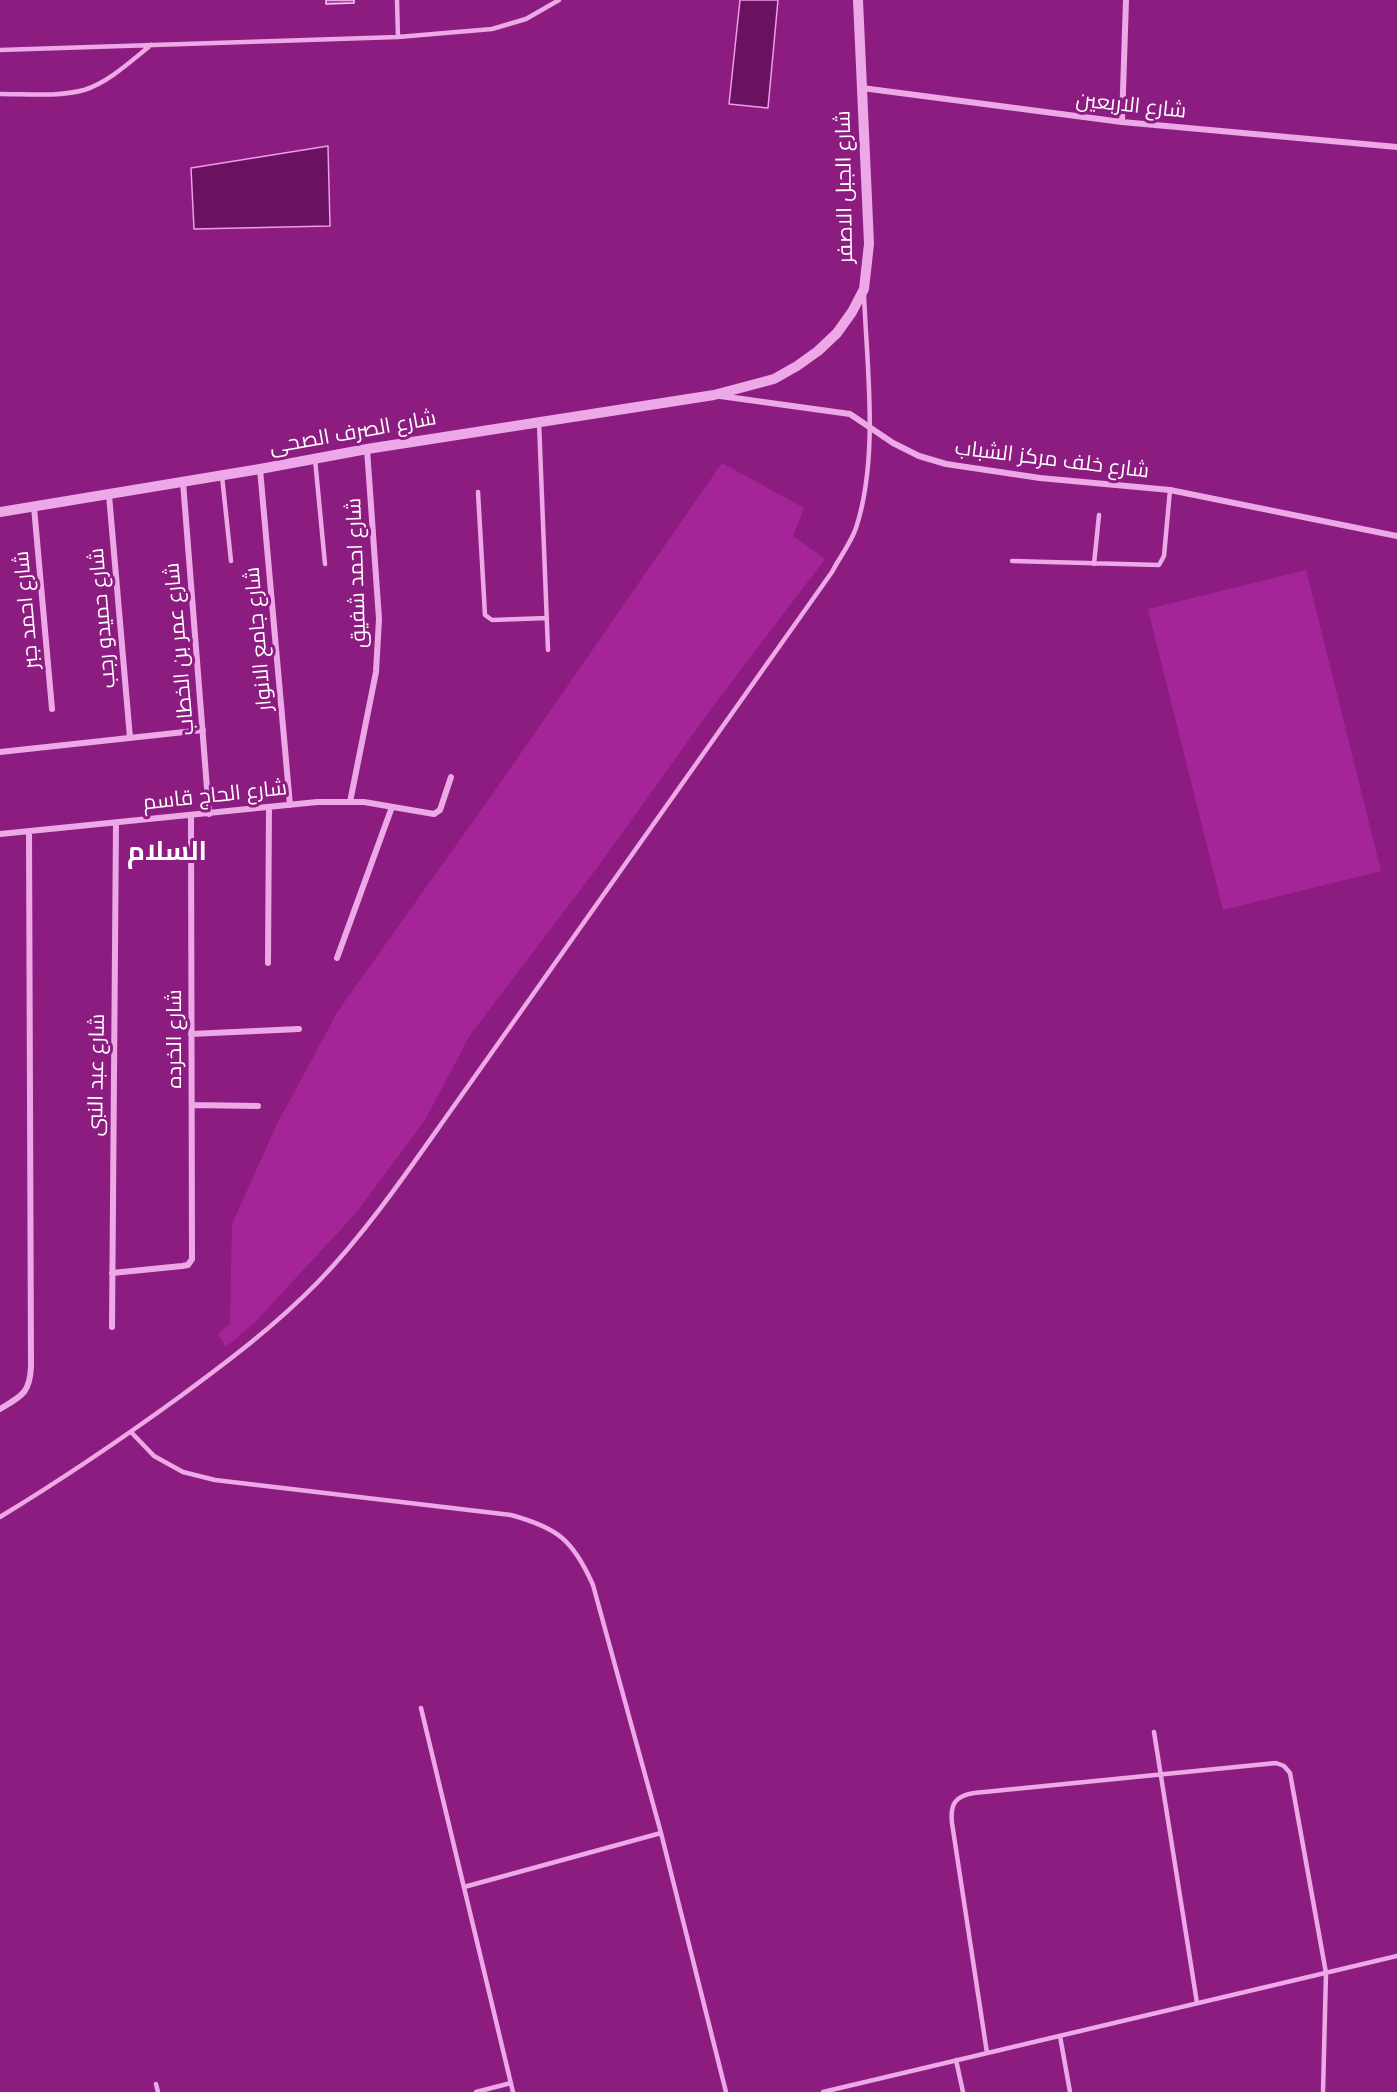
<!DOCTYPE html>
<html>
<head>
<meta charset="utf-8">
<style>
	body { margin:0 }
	canvas { display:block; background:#8c1c80 }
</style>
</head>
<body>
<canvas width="1397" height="2092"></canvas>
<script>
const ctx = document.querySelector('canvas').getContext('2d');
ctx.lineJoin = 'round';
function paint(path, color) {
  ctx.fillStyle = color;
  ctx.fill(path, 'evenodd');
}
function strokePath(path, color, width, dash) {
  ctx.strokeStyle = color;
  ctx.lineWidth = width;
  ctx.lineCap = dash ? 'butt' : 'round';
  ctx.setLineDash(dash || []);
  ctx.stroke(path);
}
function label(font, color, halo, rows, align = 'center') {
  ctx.font = font + ' "Fira Sans",Cairo,sans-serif';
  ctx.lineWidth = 6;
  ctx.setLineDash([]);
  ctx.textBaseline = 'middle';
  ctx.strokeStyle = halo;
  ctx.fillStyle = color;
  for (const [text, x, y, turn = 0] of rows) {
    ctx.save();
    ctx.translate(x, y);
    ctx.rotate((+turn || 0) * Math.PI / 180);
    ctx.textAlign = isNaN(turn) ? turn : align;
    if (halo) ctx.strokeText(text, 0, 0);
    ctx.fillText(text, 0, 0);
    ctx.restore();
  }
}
const green = new Path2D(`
	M722 463 804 508 793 536 825 559 708 713 597 868 470 1035 425 1120 356 1213 255 1322 226 1347 218 1334 230 1323 232 1224 277 1124 338 1011 494 792Z
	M1306 570 1381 871 1223 910 1148 609Z`);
const water = new Path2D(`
	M740 0H778L768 108 729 104Z
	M328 146 330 226 194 229 191 168Z`);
const building = new Path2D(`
	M326 0H354V3L326 4Z`);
const service = new Path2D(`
	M397 0 398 37
	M0 50 398 37 492 29 526 19 559 0
	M0 94C27 94 58 97 84 90 109 82 131 61 151 45
	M539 422 548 650
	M315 459 325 564
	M222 476 231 561
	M478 492 485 615 492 620 547 618
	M1012 561 1159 565 1164 556 1170 490
	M1094 564 1099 515
	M131 1432 154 1456 183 1472 215 1480 511 1515C558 1528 573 1540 593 1585L661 1833 726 2092
	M0 1517C61 1480 120 1440 178 1398 227 1362 275 1326 318 1282 367 1231 408 1171 449 1113L832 572C839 558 851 543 856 528 879 457 867 369 864 295
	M421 1708 513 2092
	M1154 1732 1197 2003
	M464 1887 661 1833
	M1060 2036 1070 2092
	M987 2053 952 1823C950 1804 955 1796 974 1793L1276 1763 1284 1766 1290 1773 1326 1973 1323 2092
	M956 2060 963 2092
	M156 2084 158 2092
	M476 2092 511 2083
	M823 2092 1397 1956`);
const minor = new Path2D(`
	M862 88 1122 122 1397 147
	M1122 122 1126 0
	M720 396 850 414 893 443 919 456 946 464 1040 478 1170 490 1397 536
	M260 469 290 805
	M183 482 209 814
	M109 495 130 738
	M34 507 52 709
	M0 752 203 730
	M350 802 376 672 379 619 367 449
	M0 834 317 802H364L434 814 440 810 451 777
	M337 958 392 807
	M268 963 269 808
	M191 1034 299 1029
	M192 1105 258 1106
	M112 1273 182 1266 188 1265 192 1259 191 816
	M112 1327 116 823
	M0 1409C22 1396 30 1393 31 1366L29 831`);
const tertiary = new Path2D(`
	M0 512 260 469 367 449 714 395 774 379 797 366 818 351 837 333 852 312 864 289 869 244 858 0`);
const streetNames = [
	["شارع الاربعين",1131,106,6],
	["شارع الجبل الاصفر",845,187,-91],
	["شارع الصرف الصحى",353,433,-10],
	["شارع خلف مركز الشباب",1052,460,7],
	["شارع احمد شفيق",357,573,-92],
	["شارع احمد جبر",27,610,-95],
	["شارع حميدو رجب",103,618,-95],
	["شارع جامع الانوار",259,639,-95],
	["شارع عمر بن الخطاب",180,649,-95],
	["شارع الحاج قاسم",215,796,-6],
	["شارع الخرده",175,1039,-90],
	["شارع عبد النبى",97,1075,-89]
];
const districtNames = [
	["السلام",167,852]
];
paint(green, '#a52599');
paint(water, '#6a1260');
strokePath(water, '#ef9be8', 1.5);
paint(building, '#b240a7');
strokePath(building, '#f9cdf5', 1.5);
strokePath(service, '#eda8e7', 4.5);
strokePath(minor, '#eda8e7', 6);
strokePath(tertiary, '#eda8e7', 10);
label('21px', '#fff', '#8c1c80', streetNames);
label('bold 27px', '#fff', '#8c1c80', districtNames);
</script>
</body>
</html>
